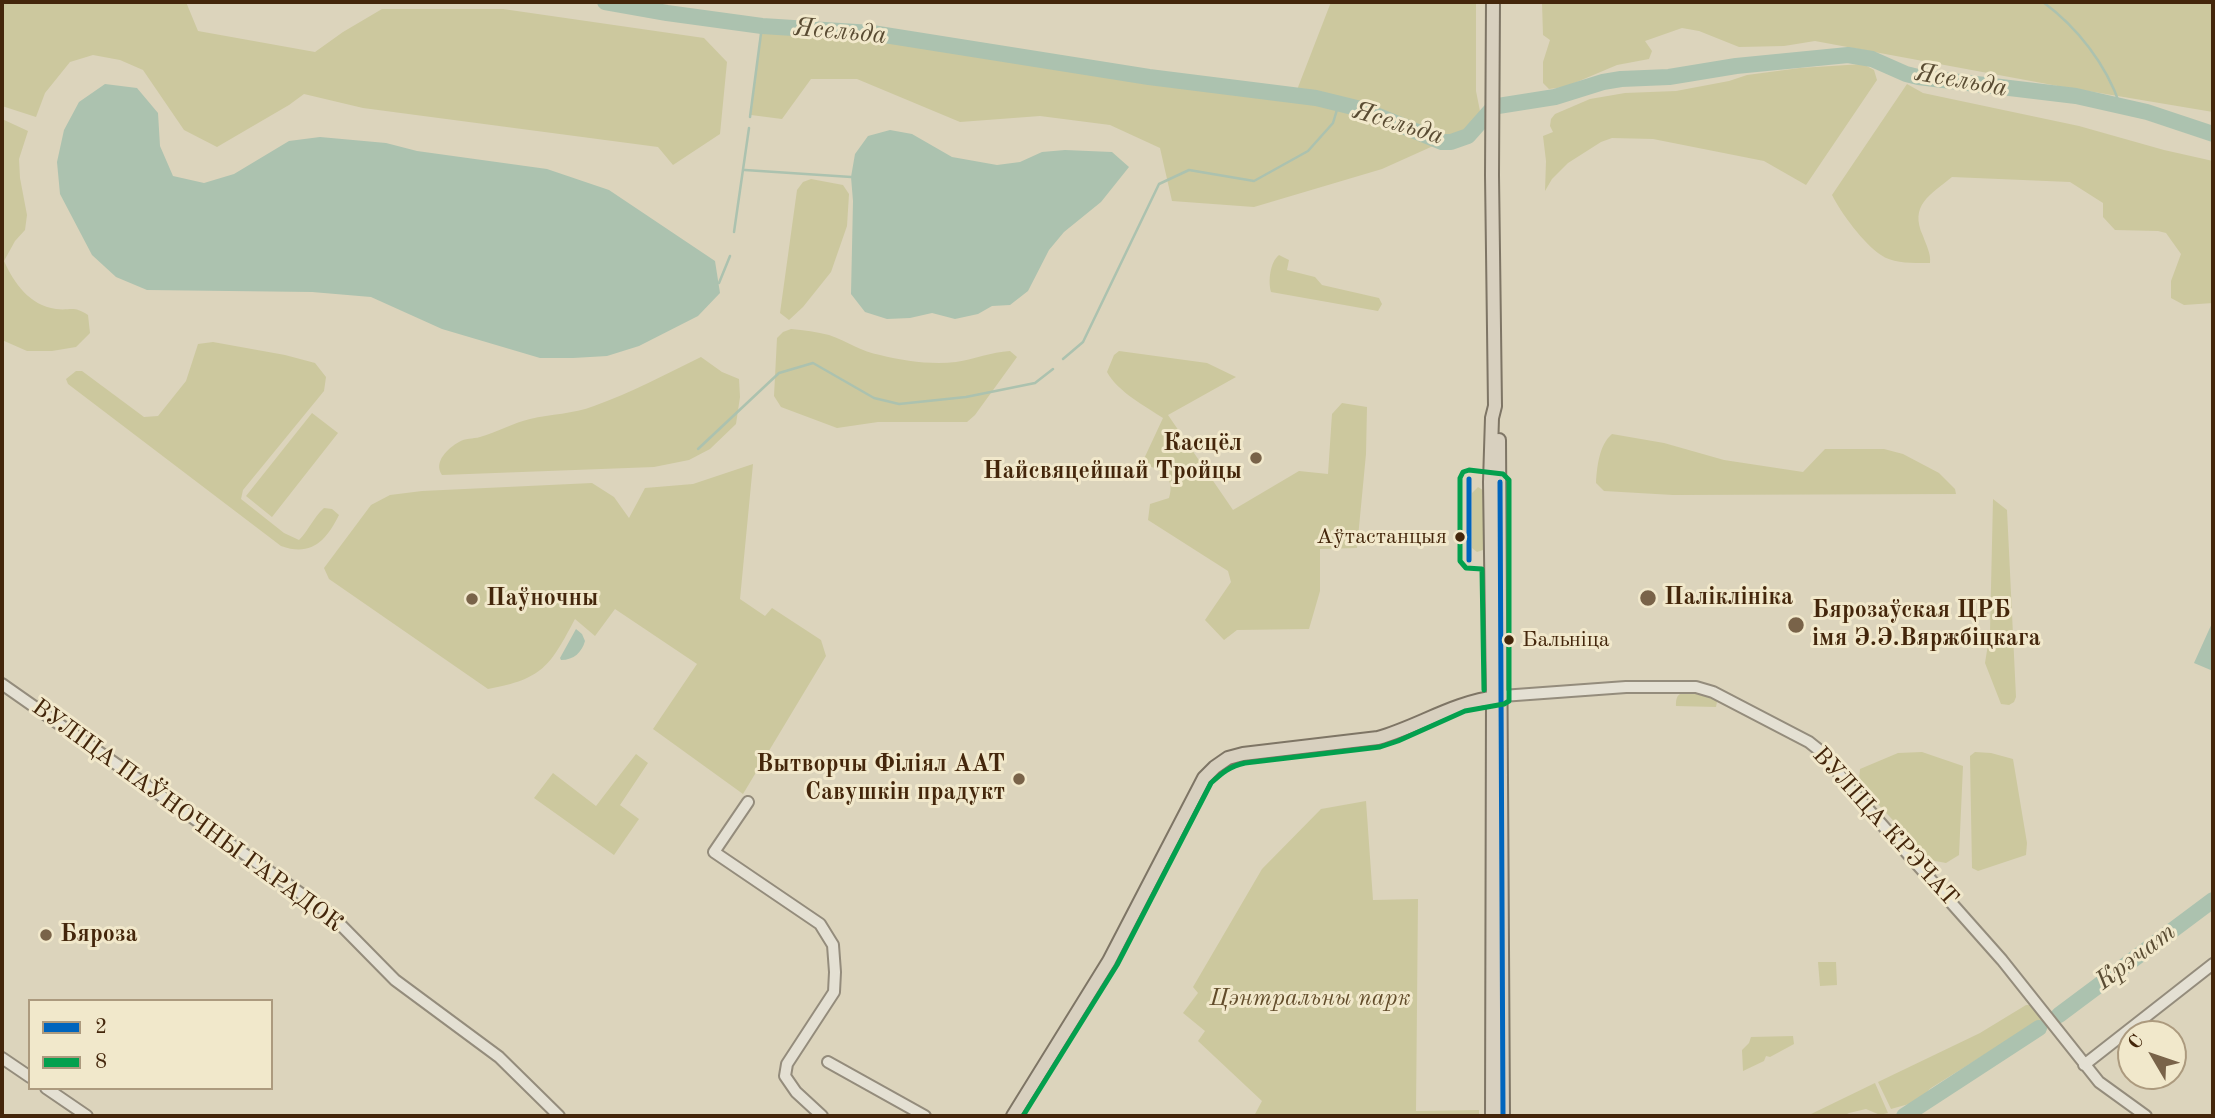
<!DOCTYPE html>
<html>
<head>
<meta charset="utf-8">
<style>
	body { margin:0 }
	#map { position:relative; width:2215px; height:1118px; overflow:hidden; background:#dcd4bc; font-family:"Old Standard TT",serif }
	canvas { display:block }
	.frame { position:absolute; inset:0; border:4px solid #44260b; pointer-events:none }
	.legend { position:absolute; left:28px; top:999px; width:245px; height:91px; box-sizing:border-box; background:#f1e8cb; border:2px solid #ac9a7e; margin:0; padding:9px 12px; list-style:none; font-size:21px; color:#44260b }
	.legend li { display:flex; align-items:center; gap:14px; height:35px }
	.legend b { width:35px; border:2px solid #ac9a7e }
	.north { position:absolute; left:2117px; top:1020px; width:70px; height:70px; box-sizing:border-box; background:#f1e8cb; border:2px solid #ac9a7e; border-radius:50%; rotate:309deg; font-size:19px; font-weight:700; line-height:28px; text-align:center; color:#44260b }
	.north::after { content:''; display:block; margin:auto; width:24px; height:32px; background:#796349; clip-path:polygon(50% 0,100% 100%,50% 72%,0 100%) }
</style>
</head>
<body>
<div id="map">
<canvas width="2215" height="1118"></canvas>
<div class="frame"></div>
<ul class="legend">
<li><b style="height:9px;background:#0065bd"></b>2</li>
<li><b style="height:9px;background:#03a04e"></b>8</li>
</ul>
<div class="north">С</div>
</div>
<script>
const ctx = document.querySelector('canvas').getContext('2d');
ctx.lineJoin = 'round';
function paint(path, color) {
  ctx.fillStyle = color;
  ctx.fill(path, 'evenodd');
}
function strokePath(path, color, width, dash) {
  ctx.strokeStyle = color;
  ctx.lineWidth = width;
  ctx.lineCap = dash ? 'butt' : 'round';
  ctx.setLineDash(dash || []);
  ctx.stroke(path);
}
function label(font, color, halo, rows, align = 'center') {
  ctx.font = font + ' "Old Standard TT",serif';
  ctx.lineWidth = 6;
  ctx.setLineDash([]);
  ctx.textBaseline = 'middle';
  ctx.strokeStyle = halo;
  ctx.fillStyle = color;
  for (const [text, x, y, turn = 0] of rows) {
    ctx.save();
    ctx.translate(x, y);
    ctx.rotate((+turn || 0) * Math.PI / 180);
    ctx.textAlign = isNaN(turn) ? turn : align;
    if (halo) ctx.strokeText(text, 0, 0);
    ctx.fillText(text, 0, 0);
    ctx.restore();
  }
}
const green = new Path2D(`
	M2 2H186L198 31 315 52 343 32 382 9H503L704 38 727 62 720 134 673 165 658 147 363 108 304 94 289 105 217 147 184 130 143 70 120 60 93 55 70 62 45 93 36 117 2 106Z
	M1331 2H1476V91L1482 121 1476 129 1460 140 1442 142 1382 169 1254 207 1172 201 1160 148 1110 125 1040 116 960 122 857 79H811L782 119 751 115 762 26 872 33 1149 77 1295 95Z
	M1542 2H2213V112L2058 86 1815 41 1784 46 1739 47 1699 31 1682 28 1645 41 1652 51 1649 59 1617 65 1565 87 1549 89 1543 83V62L1550 40 1543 35Z
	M1863 64 1874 70 1877 80 1806 185 1764 161 1653 139 1612 138 1601 142 1568 163 1552 179 1545 191 1546 161 1543 136 1553 132 1550 126 1551 119 1555 114 1590 99 1625 93 1676 91 1729 81 1747 75 1800 68Z
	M1907 84 1923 93 2079 126 2164 150 2213 161V303L2184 305 2171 298V281L2181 254 2166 233 2158 231 2115 230 2103 217V203L2070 182 1952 177C1930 195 1909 205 1923 236 1926 245 1931 253 1930 263 1915 263 1893 264 1881 255 1864 244 1841 213 1832 195Z
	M2 119 28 131 19 159 20 178 27 215 25 230 15 241 4 261C14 283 29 305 56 309 71 311 73 305 88 315L90 333 76 347 52 351H27L2 340Z
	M811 179 843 185 849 194 847 226 831 272 803 307 789 320 780 313 797 190 803 182Z
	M1279 255 1289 260 1287 270 1315 277 1322 285 1379 298 1382 304 1378 311 1271 292C1268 281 1270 262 1279 255Z
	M791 329C804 330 817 332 829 335 847 341 862 352 880 355 904 361 932 365 956 362 975 359 991 352 1010 351L1017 357 975 415 967 422H878L837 428 781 407 774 396 777 338 783 332Z
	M213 342 285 355 315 363 326 377 324 391 243 490 241 499 284 533 299 540C309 530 313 518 324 508L332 509 339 515C326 541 311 557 281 546L68 384 66 379 76 371H82L144 417 158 416 186 381 198 344Z
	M1119 351 1207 363 1236 377 1168 415 1233 510 1299 471 1328 474 1332 414 1342 403 1367 407 1366 454 1357 548 1320 549V591L1309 629 1237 630 1224 640 1205 620 1231 582 1228 571 1148 520 1150 504 1169 498C1176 476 1160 470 1142 463L1163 418C1145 406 1118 392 1107 372L1114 355Z
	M701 357 722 372 739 379 740 397 736 424 710 449 689 460 654 467 442 475C433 462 448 448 459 442 465 438 473 439 480 437 497 432 513 423 530 419 551 414 573 414 594 406 631 393 666 374 701 357Z
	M312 413 338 433 272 517 246 496Z
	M1612 434 1664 443 1724 460 1803 472 1825 449H1884L1903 454 1939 473 1955 489 1956 494 1673 495 1604 491 1596 483C1597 467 1599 445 1612 434Z
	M753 464 740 599 765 616 772 608 821 640 826 656 743 794 653 729 697 664 615 609 595 636 575 619C550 666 543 679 488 689L329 579 324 568 371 505 390 495 422 491 592 483 614 497 629 518 645 488 693 484Z
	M1478 487 1486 492V546L1483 550 1477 552 1472 548V493Z
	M1993 499 2007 510 2016 697 2014 702 2009 705 2001 704 1985 663 1990 632Z
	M1690 692 1714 699 1717 702 1716 707 1676 706C1676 694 1679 693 1690 692Z
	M1922 752 1963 766 1959 855 1946 863 1930 860 1862 787 1859 780 1860 769 1898 753Z
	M1975 752 1991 753 2013 759 2027 843 2026 855 1978 871 1972 868 1970 756Z
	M636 754 648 763 620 805 639 819 614 855 534 798 553 773 596 806Z
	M1366 801 1373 900 1418 899 1416 1111 1479 1110V1116H1254L1262 1101 1198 1041 1205 1031 1183 1013 1198 993 1193 987 1262 869 1321 809Z
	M1818 962H1836L1837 985 1820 986Z
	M2026 1005H2031L2045 1021 2000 1045 1931 1088 1916 1102 1891 1109 1878 1082 1980 1033Z
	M1793 1036 1794 1044 1770 1057 1766 1056 1764 1061 1743 1071 1742 1050 1749 1043 1751 1037Z
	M1875 1083 1888 1113 1880 1115 1866 1109 1849 1113 1843 1116H1807Z`);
const water = new Path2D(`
	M105 84 137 88 158 113 160 146 173 176 204 183 234 174 289 141 320 137 386 143 417 151 547 169 609 190 715 261 720 293 698 316 639 346 607 356 573 358H540L442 329 371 297 312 292 147 290 116 277 92 255 60 194 57 162 64 130 79 102Z
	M890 130 912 134 952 157 997 165 1020 162 1042 152 1065 150 1112 152 1129 167 1101 202 1064 232 1049 250 1028 291 1010 305 992 306 978 314 955 319 932 313 910 318 887 319 865 312 851 294 853 201 851 177 855 154 868 136Z
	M2213 621V671L2194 663Z
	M576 629 582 634 585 641C582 652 574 660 561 660L560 658Z`);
const stream = new Path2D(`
	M2043 2C2077 27 2106 64 2120 105
	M750 117 762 26
	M745 170 851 177
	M734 232 749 128
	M719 283 730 256
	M1063 359 1083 342 1159 184 1189 170 1254 181 1308 151 1333 123 1339 103
	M698 449 779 373 813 363 874 398 899 404 966 397 1035 383 1053 369`);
const river = new Path2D(`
	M605 2 667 13 762 26 872 33 1149 77 1316 98 1361 109 1442 142H1451L1468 136 1491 110 1498 106 1555 97 1603 82 1621 79 1669 77 1736 66 1848 55 1872 59 1906 74 1918 77 2076 96 2147 112 2213 134
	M2059 1015 2213 900
	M1904 1116 2039 1028`);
const minor = new Path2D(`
	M2 684 330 914 395 980 499 1057 559 1116
	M1502 696 1626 687H1696L1713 692 1809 742 1829 758 1845 783 2002 960 2099 1082 2146 1116
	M748 802 714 852 820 924 833 945 835 972 834 992 787 1064 785 1076 796 1092 822 1116
	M2 1058 30 1077
	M828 1062 925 1116
	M2084 1065 2213 964
	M46 1088 87 1116`);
const major = new Path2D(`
	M1499 440 1503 1116
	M1013 1116 1109 961 1204 778 1215 767 1228 758 1243 754 1378 738C1420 726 1453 702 1498 697
	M1492 1116 1493 697 1490 482 1492 418 1495 406 1492 175 1493 2`);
const bus1 = new Path2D(`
	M1469 479V560
	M1500 482 1503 1116`);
const bus2 = new Path2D(`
	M1023 1116 1117 965 1211 783C1222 773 1230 766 1245 763L1380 747 1398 741 1465 711 1504 704 1509 701V480L1503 474 1469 470 1463 472 1460 478V561L1466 568 1482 569 1484 690`);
const markers = [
	[1256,458,7,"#796349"],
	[1460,537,6,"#44260b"],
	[1648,598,9,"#796349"],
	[472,599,7,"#796349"],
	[1796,625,9,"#796349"],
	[1509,640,6,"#44260b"],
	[1019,779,7,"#796349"],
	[46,935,7,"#796349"]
];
const busNames = [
	["Аўтастанцыя",1447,537],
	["Бальніца",1522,640,"left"]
];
const poiNames = [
	["Касцёл",1242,444,"right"],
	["Найсвяцейшай Тройцы",1242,472,"right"],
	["Паліклініка",1664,598],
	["Паўночны",486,599],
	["Бярозаўская ЦРБ",1812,611],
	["імя Э.Э.Вяржбіцкага",1812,639],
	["Вытворчы Філіял ААТ",1005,765,"right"],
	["Савушкін прадукт",1005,793,"right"],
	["Бяроза",60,935]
];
const streetNames = [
	["ВУЛІЦА ПАЎНОЧНЫ ГАРАДОК",187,816,36],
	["ВУЛІЦА КРЭЧАТ",1885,827,48]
];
const parkNames = [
	["Цэнтральны парк",1310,999]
];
const waterNames = [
	["Ясельда",840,32,5],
	["Ясельда",1961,81,10],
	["Ясельда",1398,124,17],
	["Крэчат",2136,957,-37]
];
paint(green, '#ccc89e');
paint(water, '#acc2af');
strokePath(stream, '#acc2af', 2.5);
strokePath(river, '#acc2af', 16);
strokePath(minor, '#948c7c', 14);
strokePath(major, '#7e7565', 16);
strokePath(minor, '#e4e0d3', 10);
strokePath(major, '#d8d0bf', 12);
strokePath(bus1, '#0065bd', 5);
strokePath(bus2, '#03a04e', 5);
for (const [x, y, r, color] of markers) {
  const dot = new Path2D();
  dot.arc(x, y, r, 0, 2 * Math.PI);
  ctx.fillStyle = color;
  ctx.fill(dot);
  strokePath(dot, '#f1e8cb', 2.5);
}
label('22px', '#44260b', '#f1e8cb', busNames, 'right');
label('bold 24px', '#44260b', '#f1e8cb', poiNames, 'left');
label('24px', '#44260b', '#f1e8cb', streetNames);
label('italic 24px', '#624c2a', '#f1e8cb', parkNames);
label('italic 26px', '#594b32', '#f1e8cb', waterNames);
</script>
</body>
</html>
